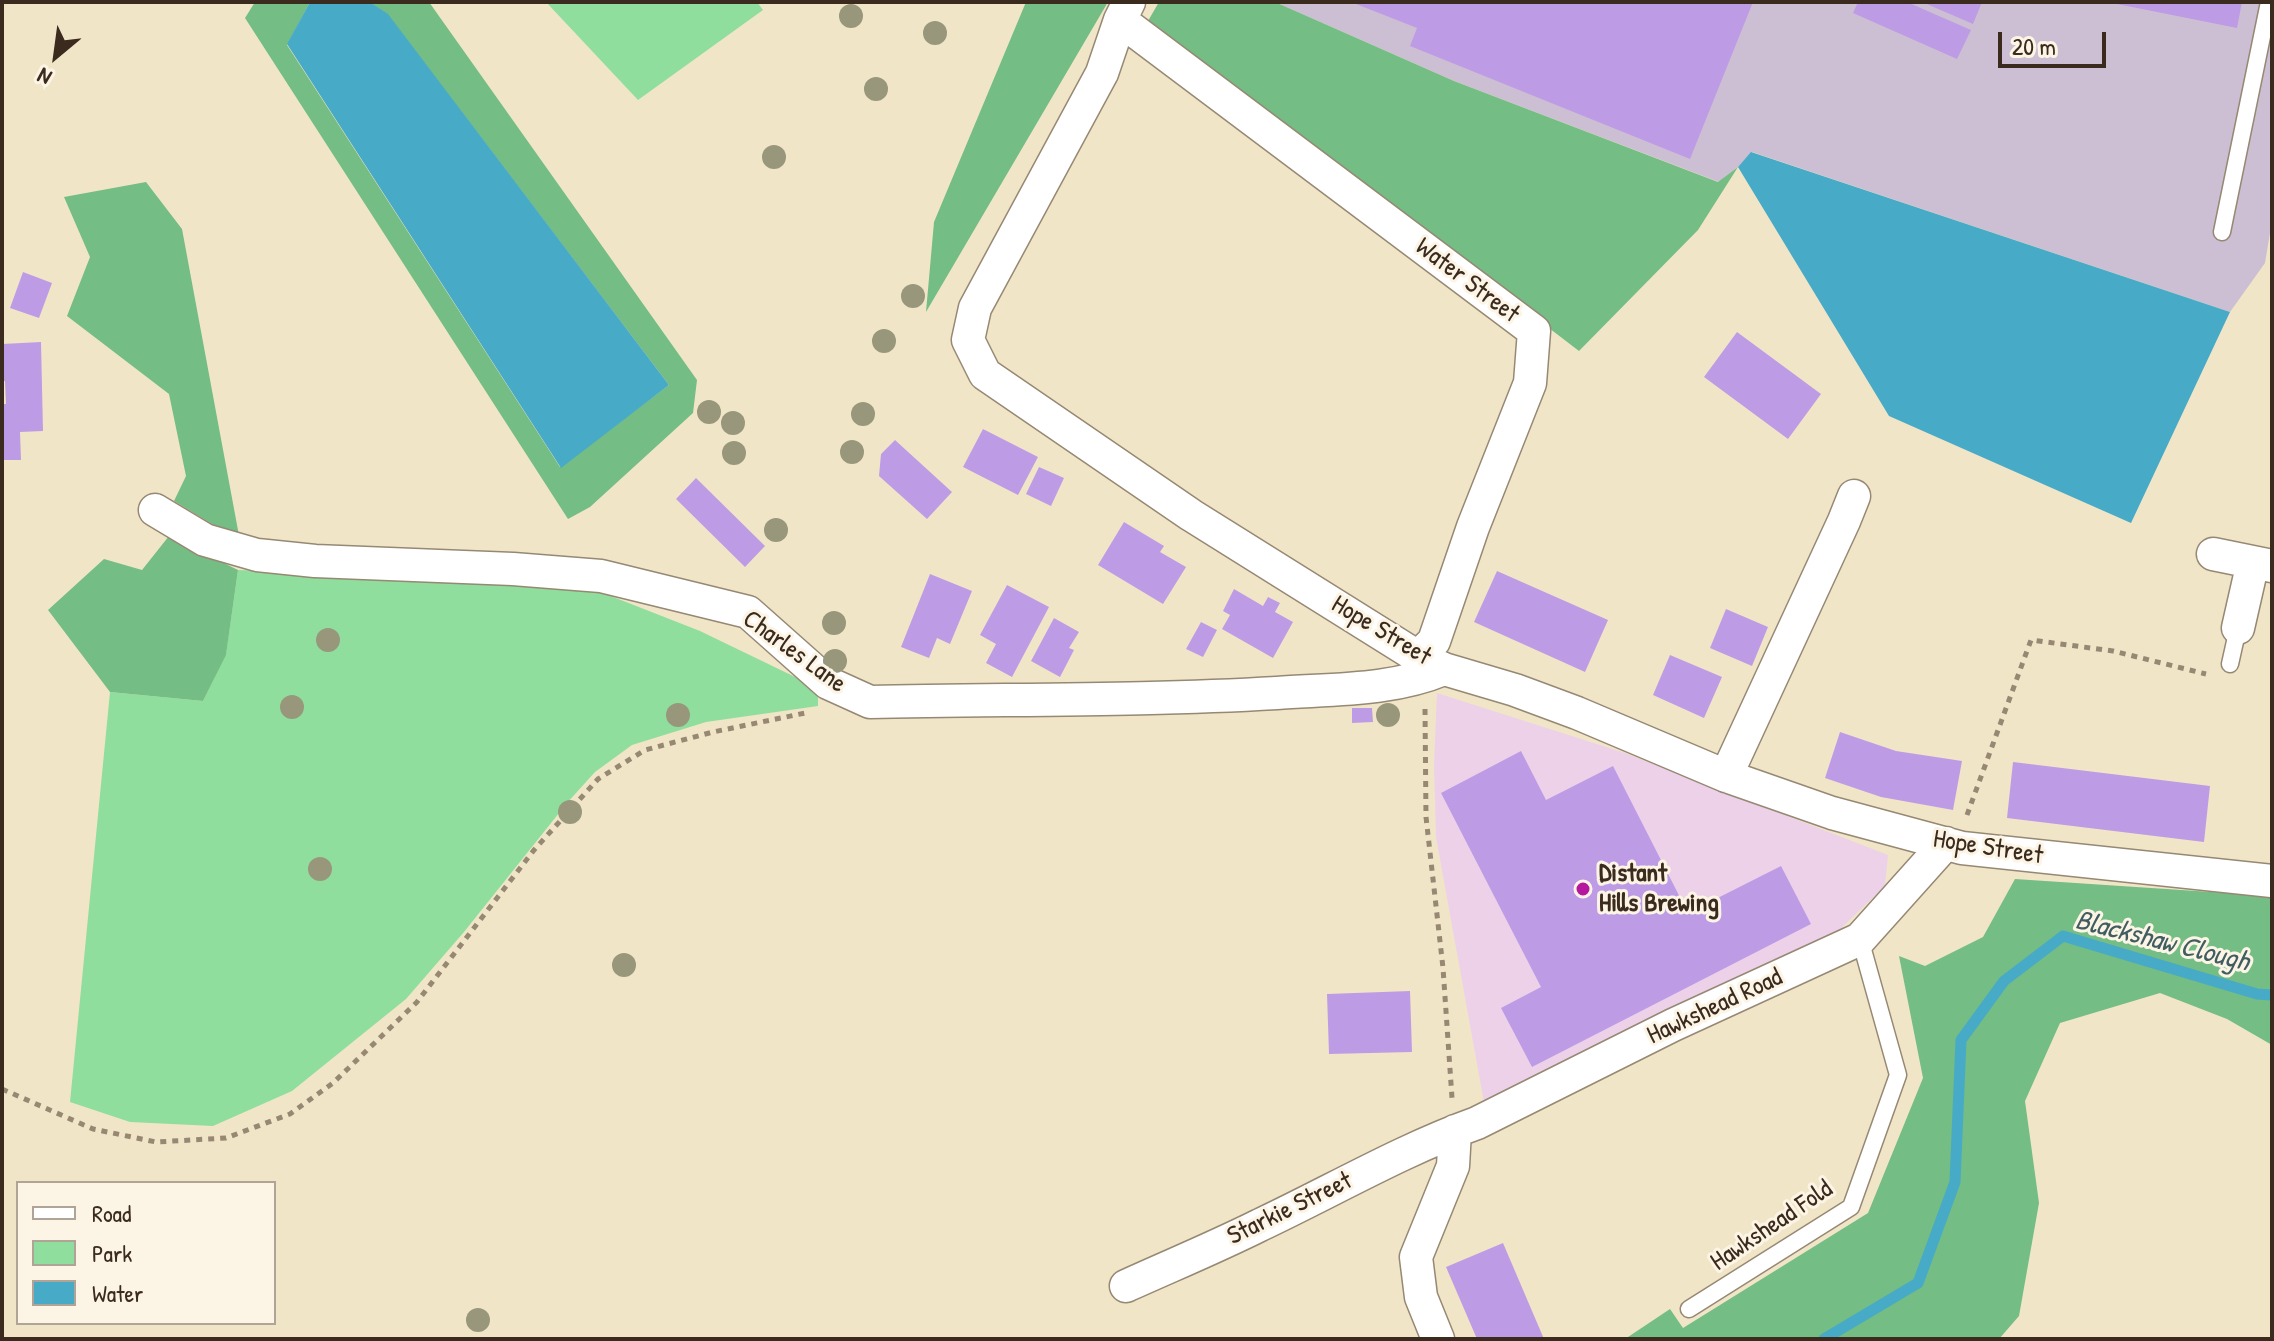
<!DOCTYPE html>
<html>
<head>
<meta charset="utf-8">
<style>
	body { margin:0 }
	#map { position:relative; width:2274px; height:1341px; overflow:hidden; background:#f1e5c8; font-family:"Patrick Hand",sans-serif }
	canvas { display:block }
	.frame { position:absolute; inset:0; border:4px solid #3b2a1e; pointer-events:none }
	.legend { position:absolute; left:16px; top:1181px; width:260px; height:144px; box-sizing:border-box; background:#fcf5e5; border:2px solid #afa495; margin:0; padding:10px 14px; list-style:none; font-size:24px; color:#3b2a1e }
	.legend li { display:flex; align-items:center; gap:16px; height:40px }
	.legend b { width:40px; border:2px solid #afa495 }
	.north { position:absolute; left:16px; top:16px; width:80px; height:80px; -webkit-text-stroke:6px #fcf5e5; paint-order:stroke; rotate:209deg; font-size:22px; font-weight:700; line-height:32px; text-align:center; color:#3b2a1e }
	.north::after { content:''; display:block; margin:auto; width:28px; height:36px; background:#3b2a1e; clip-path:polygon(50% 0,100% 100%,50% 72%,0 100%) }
	.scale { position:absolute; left:1998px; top:32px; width:108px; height:36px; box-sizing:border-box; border:4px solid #3b2a1e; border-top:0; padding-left:10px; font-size:24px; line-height:28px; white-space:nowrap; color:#3b2a1e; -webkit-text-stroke:6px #fcf5e5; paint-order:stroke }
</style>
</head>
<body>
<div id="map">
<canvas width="2274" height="1341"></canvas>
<div class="frame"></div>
<ul class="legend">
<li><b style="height:10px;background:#fff"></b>Road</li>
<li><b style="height:22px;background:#90de9d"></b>Park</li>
<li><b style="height:22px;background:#47aac7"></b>Water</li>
</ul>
<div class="north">N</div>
<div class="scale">20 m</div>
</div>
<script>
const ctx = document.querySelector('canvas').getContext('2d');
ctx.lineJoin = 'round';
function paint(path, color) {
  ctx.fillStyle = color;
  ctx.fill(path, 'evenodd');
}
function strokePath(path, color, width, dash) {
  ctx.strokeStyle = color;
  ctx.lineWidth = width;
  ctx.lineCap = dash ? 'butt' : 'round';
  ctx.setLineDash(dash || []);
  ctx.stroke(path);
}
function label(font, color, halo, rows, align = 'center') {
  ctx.font = font + ' "Patrick Hand",sans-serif';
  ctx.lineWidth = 6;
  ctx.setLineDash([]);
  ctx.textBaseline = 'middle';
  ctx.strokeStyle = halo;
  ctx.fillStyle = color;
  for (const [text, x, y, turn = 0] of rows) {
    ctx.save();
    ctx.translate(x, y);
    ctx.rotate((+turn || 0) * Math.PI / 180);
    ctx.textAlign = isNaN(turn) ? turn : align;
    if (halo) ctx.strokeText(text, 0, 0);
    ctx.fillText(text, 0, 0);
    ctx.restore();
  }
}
const built = new Path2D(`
	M1437 693 1625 753 1888 855 1885 886 1828 941 1485 1108 1436 837 1434 765Z`);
const industrial = new Path2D(`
	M1275 2H2272V221L2265 263 2230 312 1752 152 1738 167 1719 182 1454 81Z`);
const green = new Path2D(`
	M546 2H757L763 10 638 100Z
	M238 570 381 575 598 591 700 631 818 688V706L706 722 632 745 595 772 567 803 464 932 406 999 292 1091 213 1126 130 1122 70 1102 110 692 203 701 226 654Z`);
const forest = new Path2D(`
	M255 2H310L287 45 560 467 669 385 388 15 370 2H429L697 380 693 413 590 507 568 519 245 18Z
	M1026 2H1108L926 312 934 222Z
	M1159 2H1275L1454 81 1718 182 1738 167 1698 230 1579 351 1148 21Z
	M146 182 182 229 240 541 174 501 186 476 169 394 67 316 90 257 64 197Z
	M169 536 238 570 226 655 203 701 110 692 48 610 104 559 142 570Z
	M2015 879 2272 896V1045L2227 1019 2160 993 2060 1023 2025 1101 2039 1203 2019 1316 1999 1339H1625L1670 1309 1683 1328 1868 1213 1923 1078 1899 956 1925 966 1983 937Z`);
const water = new Path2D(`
	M310 2H370L388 14 669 385 561 468 287 44Z
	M1751 152 2230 312 2131 523 1889 416 1738 167Z`);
const stream = new Path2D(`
	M1824 1339 1918 1283 1955 1182 1961 1040 2004 981 2063 936 2257 994 2272 995`);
const building = new Path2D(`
	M1351 2H1753L1690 159 1410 46 1417 28Z
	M1858 2H1907L1971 30 1957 59 1853 13Z
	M1922 2H1982L1973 24Z
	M2107 2H2242L2237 28Z
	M23 272 52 283 39 318 10 308Z
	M1737 332 1821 394 1788 439 1704 377Z
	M41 342 43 431 20 432 21 460H2V404H6L5 381H2V344Z
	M983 429 1038 457 1018 495 963 467Z
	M895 440 952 492 927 519 879 476 881 454Z
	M1039 467 1064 478 1051 506 1026 494Z
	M696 478 765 546 745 567 676 499Z
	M1124 522 1164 546 1160 552 1186 567 1163 604 1098 565Z
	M1497 571 1608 620 1585 672 1474 622Z
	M930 574 972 591 950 644 937 638 929 658 901 647Z
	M1007 585 1049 607 1012 677 986 663 996 644 980 635Z
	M1234 589 1263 606 1268 597 1280 603 1275 612 1293 622 1273 658 1222 629 1230 615 1223 611Z
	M1726 609 1768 627 1752 666 1710 648Z
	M1054 618 1079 632 1069 648 1074 650 1060 677 1031 661Z
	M1201 622 1217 630 1203 657 1186 649Z
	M1670 655 1722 677 1704 718 1653 695Z
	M1352 708H1372L1373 722 1352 723Z
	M1840 732 1896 751 1962 761 1953 810 1881 797 1825 778Z
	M1521 751 1546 800 1613 766 1688 913 1781 866 1811 924 1532 1067 1501 1008 1541 987 1441 793Z
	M2013 762 2210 786 2204 842 2007 818Z
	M1410 991 1412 1052 1329 1054 1327 994Z
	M1503 1243 1544 1339H1477L1446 1267Z`);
const path = new Path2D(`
	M1425 709 1426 817 1443 968 1452 1098
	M1967 815 2031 640 2113 651 2206 674
	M2 1089 93 1129 156 1142 226 1138 290 1114 333 1083 417 1002 534 850 598 779 645 750 713 732 810 712`);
const lane = new Path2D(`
	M2222 232 2269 2
	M2230 664 2238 628
	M1689 1309 1851 1207 1898 1075 1860 939`);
const street = new Path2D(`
	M1129 2 1120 20 1102 73 975 308 968 340 985 374 1191 515 1418 657 1444 669 1515 690 1577 713 1726 776 1832 813 1962 848 2272 881
	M1120 20 1534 331 1530 383 1473 527 1434 641 1418 657
	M155 510 205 540 257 555 315 561 513 569 601 576 748 612 828 683 870 702C1006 699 1141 701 1277 693 1332 689 1392 691 1444 669
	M2213 554 2272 566
	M2238 628 2253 562
	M1726 776 1844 521 1854 496
	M1126 1286C1170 1266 1216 1247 1260 1225 1332 1191 1402 1150 1477 1123L1673 1025 1860 939 1946 843
	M1438 1339 1421 1297 1416 1257 1453 1166 1455 1131`);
const trees = [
	[851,16],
	[935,33],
	[876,89],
	[774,157],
	[913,296],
	[884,341],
	[709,412],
	[863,414],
	[733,423],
	[852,452],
	[734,453],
	[776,530],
	[834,623],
	[328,640],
	[835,661],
	[292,707],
	[678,715],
	[1388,715],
	[570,812],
	[320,869],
	[624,965],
	[478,1320]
];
const markers = [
	[1583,889,8,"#b5179e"]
];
const streetNames = [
	["Water Street",1467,281,37],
	["Hope Street",1381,631,31],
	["Charles Lane",794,652,36],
	["Hope Street",1988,848,9],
	["Hawkshead Road",1715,1007,-25],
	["Starkie Street",1290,1209,-26],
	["Hawkshead Fold",1772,1226,-34]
];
const poiNames = [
	["Distant",1599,874],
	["Hills Brewing",1599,904]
];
const waterNames = [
	["Blackshaw Clough",2162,942,14]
];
paint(built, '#edd1e9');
paint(industrial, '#ccbfd4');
paint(green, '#90de9d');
paint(forest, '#74bd84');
paint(water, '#47aac7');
strokePath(stream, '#47aac7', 11);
paint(building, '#be9ce5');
strokePath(lane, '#968873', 19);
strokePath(street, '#968873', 35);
strokePath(path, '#968873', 5, [6, 6]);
strokePath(lane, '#fff', 16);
strokePath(street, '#fff', 32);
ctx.fillStyle = '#98977c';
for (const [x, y] of trees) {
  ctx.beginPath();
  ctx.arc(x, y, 12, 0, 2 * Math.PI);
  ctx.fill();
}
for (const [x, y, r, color] of markers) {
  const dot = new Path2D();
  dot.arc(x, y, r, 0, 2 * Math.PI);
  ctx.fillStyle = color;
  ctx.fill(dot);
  strokePath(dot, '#fcf5e5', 3);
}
label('26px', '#3b2a1e', '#fcf5e5', streetNames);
label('bold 26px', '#3b2a1e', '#fcf5e5', poiNames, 'left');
label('italic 28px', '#405d62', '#fcf5e5', waterNames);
</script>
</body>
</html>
